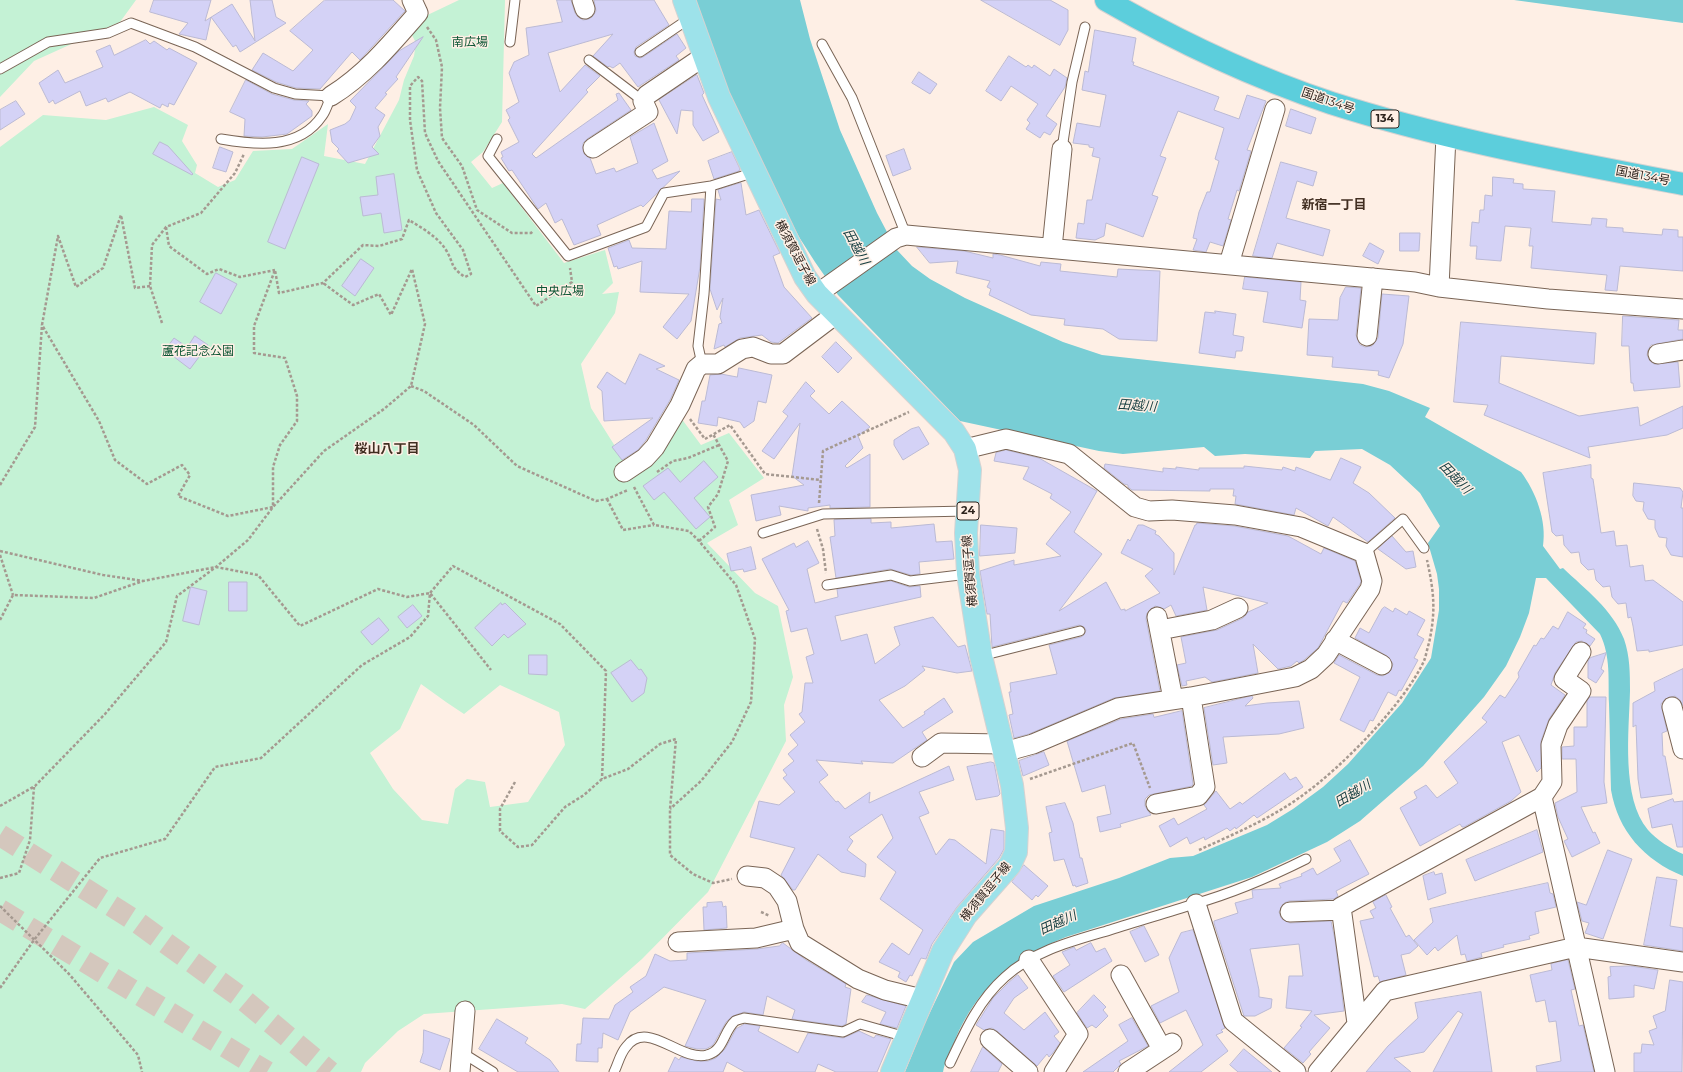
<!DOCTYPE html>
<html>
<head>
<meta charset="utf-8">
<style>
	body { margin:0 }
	canvas { display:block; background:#feefe5 }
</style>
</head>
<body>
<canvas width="1683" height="1072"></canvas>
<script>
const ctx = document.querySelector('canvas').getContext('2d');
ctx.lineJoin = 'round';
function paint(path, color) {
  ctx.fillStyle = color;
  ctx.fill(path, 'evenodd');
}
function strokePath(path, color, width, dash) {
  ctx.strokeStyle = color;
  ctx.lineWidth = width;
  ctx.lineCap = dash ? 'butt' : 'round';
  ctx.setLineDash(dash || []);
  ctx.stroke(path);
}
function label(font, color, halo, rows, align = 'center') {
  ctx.font = font + ' Montserrat,"Noto Sans JP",sans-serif';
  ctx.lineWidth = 3;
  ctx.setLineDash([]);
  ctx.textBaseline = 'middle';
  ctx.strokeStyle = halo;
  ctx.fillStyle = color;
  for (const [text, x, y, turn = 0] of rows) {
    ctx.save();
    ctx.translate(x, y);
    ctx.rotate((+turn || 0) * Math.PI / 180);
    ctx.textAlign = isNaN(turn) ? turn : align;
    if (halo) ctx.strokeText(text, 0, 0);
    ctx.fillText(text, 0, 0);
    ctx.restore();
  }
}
const green = new Path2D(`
	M0 0H136L120 22 34 61 0 97Z
	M459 0H505L502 122 483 152 471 162 492 188 503 183 564 263 605 250 613 283 602 294 619 292 615 313 581 364 591 408 630 470 681 418 701 445 729 433 764 478 729 500 738 525 707 543 755 593 778 606 793 677 784 705 786 741 708 892 642 959 585 1009 562 1004 424 1014 398 1031 365 1063 361 1072H0V147L43 115 106 120 154 107 188 125 182 141 197 165 195 173 218 187 235 180 253 151 292 149 328 124 324 156 365 164 399 100 404 80 414 56 416 43 410 31 417 20ZM421 684 446 702 464 714 500 685 559 712 565 745 528 802 490 807 485 782 467 779 455 789 448 824 422 820 393 789 370 753 400 729Z`);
const water = new Path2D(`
	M696 0H800L810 39 840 130 877 213 896 249 912 266 930 279 965 298 1063 342 1102 355 1363 384 1389 391 1430 408 1425 417 1521 472C1536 492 1547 521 1543 546L1560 569 1563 568C1585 589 1613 610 1624 639 1630 656 1630 674 1630 691 1629 731 1621 798 1648 830 1657 840 1671 849 1683 854V876C1644 860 1618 831 1611 790 1610 761 1610 732 1609 704 1608 679 1611 657 1600 634L1546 578H1536L1529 613 1520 637 1506 666 1484 697 1423 766 1360 821 1327 842 1252 877 1066 937C1014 958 977 987 955 1040 950 1051 945 1061 943 1072H905L924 1025 954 962 973 942 1034 906 1119 878 1170 858 1193 856 1267 825 1293 809 1323 787 1348 764 1402 703 1431 658 1439 610V589L1437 574 1428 543 1440 526 1420 493 1390 465 1362 449 1315 451 1310 458 1245 454 1215 456 1204 447 1123 454 1099 451 960 421 838 295 815 262 799 237 781 202 727 89 697 8Z
	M1514 0H1683V23Z`);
const building = new Path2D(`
	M154 0H211L205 21 232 4 255 41 250 0H272L276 17 286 23 240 52 236 45 233 47 211 17 206 40 179 34 188 23 150 12Z
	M325 0H393L405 11 360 60 352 52 320 89 296 88 276 82 252 70 263 53 293 71 313 50 290 31Z
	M557 0H571L575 13 578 17 583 20 589 19 593 16 596 11 594 0H654L669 25 636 47 634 52 635 56 640 58 643 57 677 34 686 48 676 56 679 60 638 87 620 63 613 68 609 66 608 67 593 56 613 34 548 53 560 92 585 65 600 76 586 90 588 92 532 154 536 158 618 100 616 94 619 93 631 110 587 139 583 143 584 154 590 158 596 174 614 168 616 172 638 163 630 137 654 123 668 161 652 170 657 179 680 171 643 207 641 205 597 225 601 235 574 245 562 219 555 223 546 203 538 209 512 170 509 171 501 158 503 157 501 152 519 142 508 120 510 118 506 110 519 102 509 73 514 62 529 55 526 28 562 22Z
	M981 0H1050L1068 10V30L1060 45Z
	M1095 30 1136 38 1132 62H1134L1133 65 1219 97 1214 110 1239 119 1247 95 1266 101 1247 150 1251 151 1239 191 1237 190 1228 219 1231 220 1223 246 1210 242 1206 252 1193 250 1197 239 1193 238 1199 212 1207 192H1210L1219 161 1215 159 1224 128 1178 111 1160 156 1166 158 1152 195 1158 197 1143 237 1106 223 1104 236 1095 240 1076 238 1078 223 1084 224 1087 200H1092L1100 158 1092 156 1094 148 1089 147V145L1073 143 1077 123 1100 127 1106 95 1082 90 1085 71 1088 72Z
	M423 37 396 77 398 79 385 93 387 94 375 108 385 115 378 127 380 136 372 147 379 154 348 163 337 151 339 149 332 142 330 130 345 124 350 120 356 107 350 101 399 51Z
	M146 40 150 44 154 41 167 50 169 48 197 63 174 105 169 103 168 107 162 104 160 108 130 92 108 102 106 98 86 106 80 91 55 104 53 100 49 103 39 83 58 70 65 83 103 67 96 51 110 45 114 55Z
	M1009 56 1026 67 1028 65 1032 68 1034 65 1050 76 1054 69 1067 78 1065 87 1046 116 1057 124 1050 135 1044 132 1040 138 1026 129 1030 123 1027 120 1038 104 1011 86 1001 101 986 91Z
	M919 72 937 84 930 94 912 83Z
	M697 75 704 93 702 95 719 132 703 141 693 125V111L681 110 677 134 659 100Z
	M246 80 272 94 294 100 309 101 306 104 312 111V116L287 134 262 137 244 136 245 119 230 112Z
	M16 101 25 114 0 130V110Z
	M1291 109 1316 118 1311 134 1286 126Z
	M160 142 168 146 193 174 192 175 153 154Z
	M220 147 233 152 226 172 213 168Z
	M904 149 911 169 893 176 886 156Z
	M732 152 740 169 739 171 714 179 708 161Z
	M302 157 319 164 285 249 268 242Z
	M1281 162 1317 172 1313 186 1297 181 1286 218 1330 230 1323 256 1277 243 1272 258 1253 256Z
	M394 174 402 230 384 233 381 213 363 216 360 197 378 195 376 177Z
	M1493 177 1514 179 1513 183 1523 184V189L1555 191 1552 222 1591 225 1592 218 1607 219 1606 227 1623 228V232L1662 235 1663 229 1678 230V237H1683V271L1620 266 1617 291 1605 290 1607 275 1531 268 1533 246H1529L1531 228 1505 226 1501 261 1476 259 1477 246H1470L1472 222 1479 223 1480 210H1484L1485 195 1492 196Z
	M741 183 746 215 759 210 780 253 773 256 784 287 812 318 778 343 771 342 762 335 740 338 725 347 724 345 714 349 719 324 722 323 720 317 723 298 717 310 710 289 716 199 721 200 718 190Z
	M692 199H704L700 267 691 321 677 339 663 327 689 294 640 292 642 261 618 269 617 266 614 267 608 248 629 240 632 248 666 249 669 211 691 212Z
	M1400 233H1420L1419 251H1400Z
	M1370 243 1384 251 1378 264 1363 256Z
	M917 247 964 251 993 258V254L1000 255 1040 266 1041 262 1061 264 1060 271 1117 277 1118 269 1160 271 1157 341 1119 339 1103 329 1064 325 1065 319 1031 315 989 295 991 289 987 287 990 281 956 273 958 261 930 263Z
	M361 259 374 268 355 296 342 286Z
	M216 273 237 284 221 314 200 302Z
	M1245 277 1301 282 1300 300 1306 301 1302 328 1263 322 1268 292 1243 289Z
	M1346 287 1361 288 1356 335 1360 345 1365 347 1372 346 1378 338 1382 294 1409 296 1403 344 1389 378 1378 375 1379 371 1332 367 1333 357 1307 355 1309 319 1338 320 1340 298Z
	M1215 311 1236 314 1233 335 1244 337 1242 351H1236L1235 358 1199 353 1205 312 1215 313Z
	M1623 316 1679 320 1678 330H1683V339L1651 345 1648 350 1647 355 1650 361 1654 364 1678 362 1680 387 1634 391 1633 383H1631L1629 346H1622Z
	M1461 322 1596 333 1594 364 1501 356 1499 383 1579 416 1638 407 1640 426 1683 406V428L1667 435 1588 447 1590 458 1484 415 1488 405 1454 402Z
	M195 336 208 345 190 369 165 350 174 338 187 347Z
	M836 342 852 358 838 373 822 357Z
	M640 354 665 366 656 369 679 380 670 400 646 440 638 450 622 460 612 447 653 418 604 421 602 391 597 387 607 372 625 384Z
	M739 368 772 375 766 403 758 401 754 421 744 428 740 422 718 417 717 426 698 423 702 401H705L710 375 721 374 737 377Z
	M806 382 815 391 810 396 829 414 842 401 870 427 858 436 863 448 845 466 847 468 870 454V507L830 508V505L808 508V511L779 506 781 515 756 521 751 495 804 485 792 476 800 423 774 459 762 451 788 416 783 412Z
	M919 427 929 444 903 460 894 445V440L911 429Z
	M1006 450 1039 458 1097 491 1074 532 1102 554 1059 611 1106 582 1121 610 1125 609V611L1160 593 1145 576 1153 569 1121 553 1128 539 1130 541 1138 525H1143L1156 531 1155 534 1159 536 1174 553V575L1195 525H1196L1197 523 1234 526 1288 536 1321 554 1324 548 1355 561 1361 581 1360 584 1347 603 1343 601 1318 648 1304 660 1299 663 1297 661 1291 666 1278 669 1253 644 1258 673 1212 682 1205 677 1186 681 1187 685 1182 686 1177 665 1186 663 1181 637 1217 630 1243 618 1248 612 1268 603 1203 587 1207 610 1176 616 1171 605 1164 609 1155 606 1147 613 1146 619 1160 691 1114 698 1029 734 1014 738 1009 715 1013 714 1009 692H1011L1010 683 1057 674 1049 645 1081 637 1084 635 1086 630 1084 627 1079 625 992 647 990 614H987L980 571 1014 560V565L1061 556 1046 544 1071 512 1050 498 1052 494 1023 479 1029 467 994 461 996 453Z
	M1341 458 1361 467 1353 483 1369 493 1395 518 1368 542 1333 517 1328 526 1296 508 1294 515 1235 504 1236 496H1233L1234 489H1210V491L1132 490 1128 487V485L1124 484 1104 468 1105 464 1163 472V468L1176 469V467L1199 470V468H1244V466L1282 470 1283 467 1295 471 1296 467 1330 480Z
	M704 461 718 477 694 498 710 517 696 529 664 492 654 500 643 486 668 468 680 482Z
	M1591 465V478L1593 479 1601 533 1614 531 1616 546 1627 545 1630 567 1643 565 1645 581 1653 580 1683 602V645L1649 652V650L1637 651 1633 626 1631 617 1628 618 1626 603 1618 604 1612 597 1610 586 1603 587 1596 580 1594 569 1588 570 1581 563 1579 552 1571 553 1564 545 1563 535 1556 536 1552 532 1543 473Z
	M1634 483 1680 488 1683 492 1681 508H1683V557L1671 555 1666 546 1667 538 1659 537 1655 528V520L1648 519 1643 510 1644 502 1636 501 1633 496Z
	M871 519V523L891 522V528L934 524 936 542 952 541 954 559 919 562 920 574 911 575 890 569 836 578 830 537 835 536 834 520Z
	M981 525 1017 528 1015 553 980 556Z
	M1392 536 1406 552 1413 551 1416 567 1406 569 1378 549Z
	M808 541 819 563 807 569 815 603 838 597 837 589 891 581 909 587 920 586 921 597 835 616 841 641 867 634 875 664 900 645 894 627 933 617 958 647 965 645 972 671 957 673 922 666 925 670 905 686 879 700 903 728 925 714 924 712 944 698 953 712 922 732 927 740 893 763 861 761 863 764 816 760 828 775 819 782 836 802 838 801 845 809 870 792 869 803 949 766 954 780 919 792 929 813 919 817 936 855 949 839 955 840 986 864 991 829 1004 831V849L999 858 957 907 932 944 926 959 921 958 912 976 910 975 906 982 898 977 900 972 879 962 892 943 909 955 923 930 880 899 896 872 877 857 893 838 882 814 849 837 853 841 847 850 866 864 865 877 841 872 818 854 795 890H793L781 875 795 848 750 837 759 801 779 805 795 792 783 778 787 775 783 770 794 761 788 754 798 745 790 735 805 722 799 714 802 712 805 683H813L806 657 814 654 807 628 791 632 786 611 789 610 762 559 794 543 796 547Z
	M751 547 756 569 744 572 743 569 731 571 727 554Z
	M229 582H247V611H229Z
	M191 587 207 591 199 625 183 621Z
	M501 603 502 605 505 603 526 624 508 638 504 634 492 646 475 628Z
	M413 605 422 616 407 628 398 617Z
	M1385 607 1393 612 1395 608 1407 615 1409 611 1425 620 1417 635 1424 639 1414 658 1418 660 1401 691 1399 690 1396 696 1388 692 1373 721 1370 720 1364 732 1340 720 1360 677 1334 663 1339 655 1377 675 1383 676 1391 670 1393 664 1387 656 1355 638 1360 628 1369 633 1382 609Z
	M1568 612 1586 624 1583 628 1587 630 1586 633 1595 639 1590 646 1582 641 1576 642 1555 673 1551 685 1565 695 1549 719 1541 741V768L1537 772 1519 735 1502 742 1521 792 1511 801 1464 827H1462L1460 824 1420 846 1400 808 1417 798 1414 792 1426 785 1437 798 1458 783 1444 762 1487 722 1482 718 1500 695 1505 698 1519 677 1518 673 1534 645 1536 646 1541 638 1544 639 1553 626 1558 629Z
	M379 618 389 630 372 645 361 632Z
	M1606 653 1601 669 1604 671 1596 683 1588 678V661L1590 658Z
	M529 655H547V675L529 674Z
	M631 660 639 670 641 669 647 678 644 693 632 702 611 673Z
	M1683 669V706L1680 700 1675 696 1665 699 1661 704 1667 731 1662 733 1663 756H1665L1672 794 1641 798 1638 779 1636 725 1633 727V703L1655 691 1654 683Z
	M1252 696 1253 698 1245 706 1267 703 1299 701 1304 728 1279 734 1223 737 1227 763 1213 765 1204 708Z
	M1590 697H1606L1604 782 1607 803 1581 807 1593 833 1595 832 1600 843 1572 857 1564 841 1568 839 1558 817 1555 803 1577 792 1576 759H1562V747L1574 746V727H1587V701Z
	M1182 711 1193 784 1192 786 1149 795 1145 799V806L1151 815 1120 824 1121 827 1100 832 1097 817 1111 814 1105 785 1082 792 1067 741 1121 719 1153 714 1154 717Z
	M1044 752 1049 765 1023 776 1019 761Z
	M991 762 994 763 1000 794 998 796 976 800 967 767Z
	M1285 773 1290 780 1296 777 1303 787 1257 818 1254 815 1236 829 1235 827 1230 831 1227 828 1205 840 1204 837 1190 844 1187 837 1170 847 1159 826 1174 818 1178 825 1207 809 1204 805 1216 791 1230 809 1240 802 1242 804Z
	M1673 799 1674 802 1683 801V847H1677L1672 824 1652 828 1648 809Z
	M1065 803 1073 823 1080 858H1082L1088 883 1076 887 1075 885 1073 886 1064 859 1054 861 1049 833 1052 832 1046 807Z
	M1537 830 1543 852 1475 881 1466 860Z
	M1350 840 1369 874 1336 891 1338 896 1334 899 1289 901 1284 903 1279 912 1281 918 1290 923 1331 921 1335 940 1344 1011 1314 1015 1330 1028 1309 1052 1311 1054 1303 1063 1284 1048 1302 1027 1300 1026 1312 1011 1286 1008 1289 976H1303L1299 944 1250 949 1259 990V997L1272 999 1271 1008 1255 1016H1244L1214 923V921L1238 913 1235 903 1253 898 1252 890 1281 888 1279 884 1302 876 1301 874 1313 868 1317 875 1341 861 1334 849Z
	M1608 850 1632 859 1603 939 1585 933 1589 923 1582 921 1577 902 1586 905Z
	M1024 865 1048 886 1038 897 1036 895 1032 900 1012 882Z
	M1434 872 1435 875 1442 873 1446 893 1428 900 1423 876Z
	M1657 877 1677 880 1670 926 1683 928V951L1644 945Z
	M1548 883 1550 893 1553 894 1556 907 1535 912 1539 933 1529 936 1530 939 1503 945 1504 947 1481 953 1482 957 1467 961 1465 954 1461 955 1457 935 1438 951 1435 947 1427 955 1414 940 1433 922 1430 909Z
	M1386 895 1392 907 1390 908 1406 937 1409 935 1418 946 1410 953 1401 955 1406 975 1380 982 1378 976 1374 977 1360 921 1374 918 1370 911 1376 908 1373 902Z
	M722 902 723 907 726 906 727 928 704 930 703 907H707V903Z
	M1144 926 1159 955 1145 962 1130 932Z
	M1193 930 1225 1028 1221 1030 1223 1032 1216 1035 1228 1051 1201 1072H1169L1203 1045 1186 1010 1160 1023 1151 1006 1179 992 1169 958 1181 933Z
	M783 943 806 960 846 984 845 987 851 989 846 1024 842 1026 792 1019 795 1010 767 996 763 1015 744 1012 733 1016 726 1022 713 1045 706 1049H697L685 1046 706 1000 664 987 630 1012 618 1040 603 1033 602 1048H598V1062L576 1061 577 1044H581L583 1018 609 1019 615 1005 633 992 630 987 646 976 655 954 670 961 687 960V953L757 949 779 946Z
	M1091 943 1096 952 1105 948 1112 961 1064 992 1053 976 1070 965 1062 952 1074 947 1076 950Z
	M1568 960 1575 989 1571 990 1579 1026 1583 1025 1594 1072H1537L1536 1066 1561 1061 1556 1021 1549 1022 1545 1000 1536 1002 1530 975 1552 970 1551 964Z
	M1631 966 1658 970 1654 989 1634 985V997L1609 999 1608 977 1611 976 1610 967Z
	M1018 975 1028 988 1014 998 1004 1013 1024 1030 1045 1012 1059 1032 1054 1036 1060 1043 1052 1054 1049 1057 1047 1054 1037 1066 997 1031 992 1028 984 1030 976 1025 993 998 1008 983Z
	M1670 980 1683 982 1682 1072H1634V1053H1641L1642 1044 1654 1045 1649 1031 1657 1028 1653 1016 1665 1011Z
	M1481 992 1492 1072H1433L1463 1014 1458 1011 1424 1052 1394 1058 1411 1072H1366L1388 1046 1418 1018 1415 1003Z
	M867 995 906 1006 897 1028 880 1024 886 1012 862 1002Z
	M1094 995 1106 1007 1103 1010 1108 1016 1096 1028 1092 1025 1087 1028 1077 1013Z
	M1132 1018 1148 1046 1119 1061 1121 1064 1113 1072H1083L1128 1041 1119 1025Z
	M497 1019 528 1038 525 1043 550 1060 559 1072H518L479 1049Z
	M745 1024 760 1026 758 1031 798 1053 808 1033 843 1038 859 1031 874 1038 876 1035 891 1039 877 1072H836L818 1064 815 1072H745L727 1062 723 1072H668L675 1057 679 1060 681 1057 697 1061H708L716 1058 725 1049 736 1029Z
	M424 1030 450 1039 440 1070 420 1062 423 1053Z
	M983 1047 1002 1064 998 1072H971Z
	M1244 1049 1272 1072H1238L1230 1065Z`);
const secondaryTunnel = new Path2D(`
	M0 835 134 920 239 996 330 1072
	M0 910 267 1072`);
const path = new Path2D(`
	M427 27 436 40 442 67 440 108 442 138 462 166 477 210 512 233H531L533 231
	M166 227 169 246 207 274 219 269 240 277 275 270
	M150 286 135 288 121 215 103 268 76 287 58 236 42 325 99 421 115 460 147 484 182 465 190 475 178 496 228 516 273 507V467L280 445 297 421V396L285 358 254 353V326L275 270 279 293 323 283 363 245 379 246 402 239 409 220C422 228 438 237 446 250 455 265 449 266 465 277L471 274 463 250 436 213 417 170 410 120V86L418 77 422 81 425 133 438 161 536 306 572 282 570 268
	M162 323 150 286 152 245 166 227 201 213 235 173 244 154
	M411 386 424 391 474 425 517 466 596 501 607 499 628 490
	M690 419 705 439 730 425 765 474 821 480
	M657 472 673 461 688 458 719 445
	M0 485 35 427 42 325
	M634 487 654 525 689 531 699 541 736 585 755 639 751 702 732 742 701 781 670 809
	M607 499 623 530 654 525
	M819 503 823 451 909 412
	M817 529 823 549 826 573
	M699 541 715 527 708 507 718 494 728 461 713 434
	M0 551 103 575 143 581
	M0 555 13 595
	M0 620 13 595 94 598 143 581 216 567 258 575 300 626 378 589 407 597 430 593 491 670
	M1030 779 1133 743 1150 788
	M515 782 500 809V831L518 847 532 845 565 807 584 795 602 779 628 769 660 744 676 739 670 809V855L693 874 713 883 732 879
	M0 806 35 786 105 714 166 642 177 596 216 567 248 540 273 507 324 451 384 409 411 386 425 324 412 269 391 315 379 294 353 305 323 283
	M1199 850C1234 834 1272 818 1303 795 1342 767 1404 704 1424 661 1426 656 1427 649 1429 643 1436 611 1434 592 1427 560
	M0 878 19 873 30 840 34 787
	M0 906 69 974 138 1055 142 1072
	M761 912 770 916
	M0 988 34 940 100 858 165 839 215 767 261 758 362 665 410 637 428 616 430 593 453 566 560 624 606 671 602 779`);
const lane = new Path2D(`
	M510 42 515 0
	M822 44 852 98 906 235
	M640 52 690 18
	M589 60 643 101
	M0 69 48 42 108 33 131 23 195 47 274 88 295 94 331 96C328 103 326 111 322 116 299 150 256 145 221 139
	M497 139 488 156 568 256 646 227 664 193 711 186
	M1062 149 1072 82 1085 27
	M702 364 698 346 704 294 711 186 755 172
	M763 533 823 514 968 511
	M1364 553 1403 519 1424 548
	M827 585 891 575 910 581 968 574
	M981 656 1080 631
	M461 1052 493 1072
	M950 1063C965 1031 979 1000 1005 977 1035 950 1073 941 1110 930 1138 921 1166 913 1194 904 1233 893 1270 877 1306 859
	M614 1072C618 1064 620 1054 626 1047 647 1018 680 1062 707 1055 724 1051 723 1032 735 1021 737 1020 741 1019 744 1018L843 1032 860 1024 906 1037`);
const street = new Path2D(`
	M582 0 585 9
	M331 96C365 75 391 44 418 13L412 0
	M593 148 648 112 643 101 647 95 703 57
	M1052 248 1062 149
	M1229 264 1275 109
	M1439 287 1446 136
	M817 294 896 238 906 235 1415 282 1439 287 1548 299 1683 309
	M1367 336 1373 278
	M1658 354 1683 350
	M965 449 1006 439 1069 454 1135 507 1149 511 1172 510 1235 515 1301 527 1364 553 1372 581 1370 589 1326 655 1311 669 1295 677 1191 697 1118 708 1033 744 1004 752
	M624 472 645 458 655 447 680 405 696 369 702 364H718L742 349 753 347 771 354H783L836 314
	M1157 617 1173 699
	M1160 630 1212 620 1238 608
	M1335 640 1382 665
	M1672 707 1683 749
	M922 757 941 743 1003 744
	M1542 797 1605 1072
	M1156 804 1198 796 1205 787 1191 697
	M747 876 765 878 777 886 787 901 794 929 800 943 858 979 885 990 922 999
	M1196 904 1233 1021 1296 1072
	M1290 912 1342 910
	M678 942 756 938 794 929
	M1029 960 1078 1034 1054 1072
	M1121 975 1162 1049
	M1357 1023 1341 907 1542 797 1552 782 1551 745 1558 725 1581 691 1564 679 1581 652
	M990 1039 1028 1072
	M460 1072 465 1011
	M1128 1072 1172 1043
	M1318 1072 1385 991 1576 947 1683 962`);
const primary = new Path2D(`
	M684 0 719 97 805 277 817 294 954 432 965 449 970 470 966 533 968 574 981 656 1012 785 1017 828 1016 852 1010 865 966 915 943 951 892 1072`);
const highway = new Path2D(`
	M1106 0C1177 41 1253 77 1331 103 1447 140 1564 161 1683 184`);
const shields = [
	[1385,119,28],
	[968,511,22]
];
const shieldNames = [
	["134",1385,119],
	["24",968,511]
];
const parkNames = [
	["南広場",470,42],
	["中央広場",560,291],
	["蘆花記念公園",198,351]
];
const streetNames = [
	["国道134号",1328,101,19],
	["国道134号",1643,176,11],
	["横須賀逗子線",795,253,62],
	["横須賀逗子線",970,571,-95],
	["横須賀逗子線",986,892,-51]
];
const neighbourhoodNames = [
	["新宿一丁目",1334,205],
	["桜山八丁目",387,449]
];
const waterNames = [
	["田越川",856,247,61],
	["田越川",1137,406,4],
	["田越川",1455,478,46],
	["田越川",1353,794,-31],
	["田越川",1058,923,-24]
];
paint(green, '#c4f2d5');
paint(water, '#79ced5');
paint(building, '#d4d2f6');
strokePath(building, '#bbbad4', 1);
strokePath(secondaryTunnel, '#d4c7bd', 22, [22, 11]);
strokePath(lane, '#7a6556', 11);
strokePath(street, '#7a6556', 21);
strokePath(primary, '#d5d3d2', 24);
strokePath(highway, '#d5d3d2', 24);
strokePath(path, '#a59990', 2.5, [3, 2]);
strokePath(lane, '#fff', 9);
strokePath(street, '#fff', 19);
strokePath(primary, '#9de2ea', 22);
strokePath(highway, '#5ccedc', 22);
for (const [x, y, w] of shields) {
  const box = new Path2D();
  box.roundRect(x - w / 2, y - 9, w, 18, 3);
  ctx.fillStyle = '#feefe5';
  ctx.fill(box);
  strokePath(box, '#2e251f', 1);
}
label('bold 11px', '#2e251f', null, shieldNames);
label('12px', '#0c5634', '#feefe5', parkNames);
label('12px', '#2e251f', '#feefe5', streetNames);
label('bold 13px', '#412e21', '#feefe5', neighbourhoodNames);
label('italic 13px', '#153e41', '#feefe5', waterNames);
</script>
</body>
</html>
